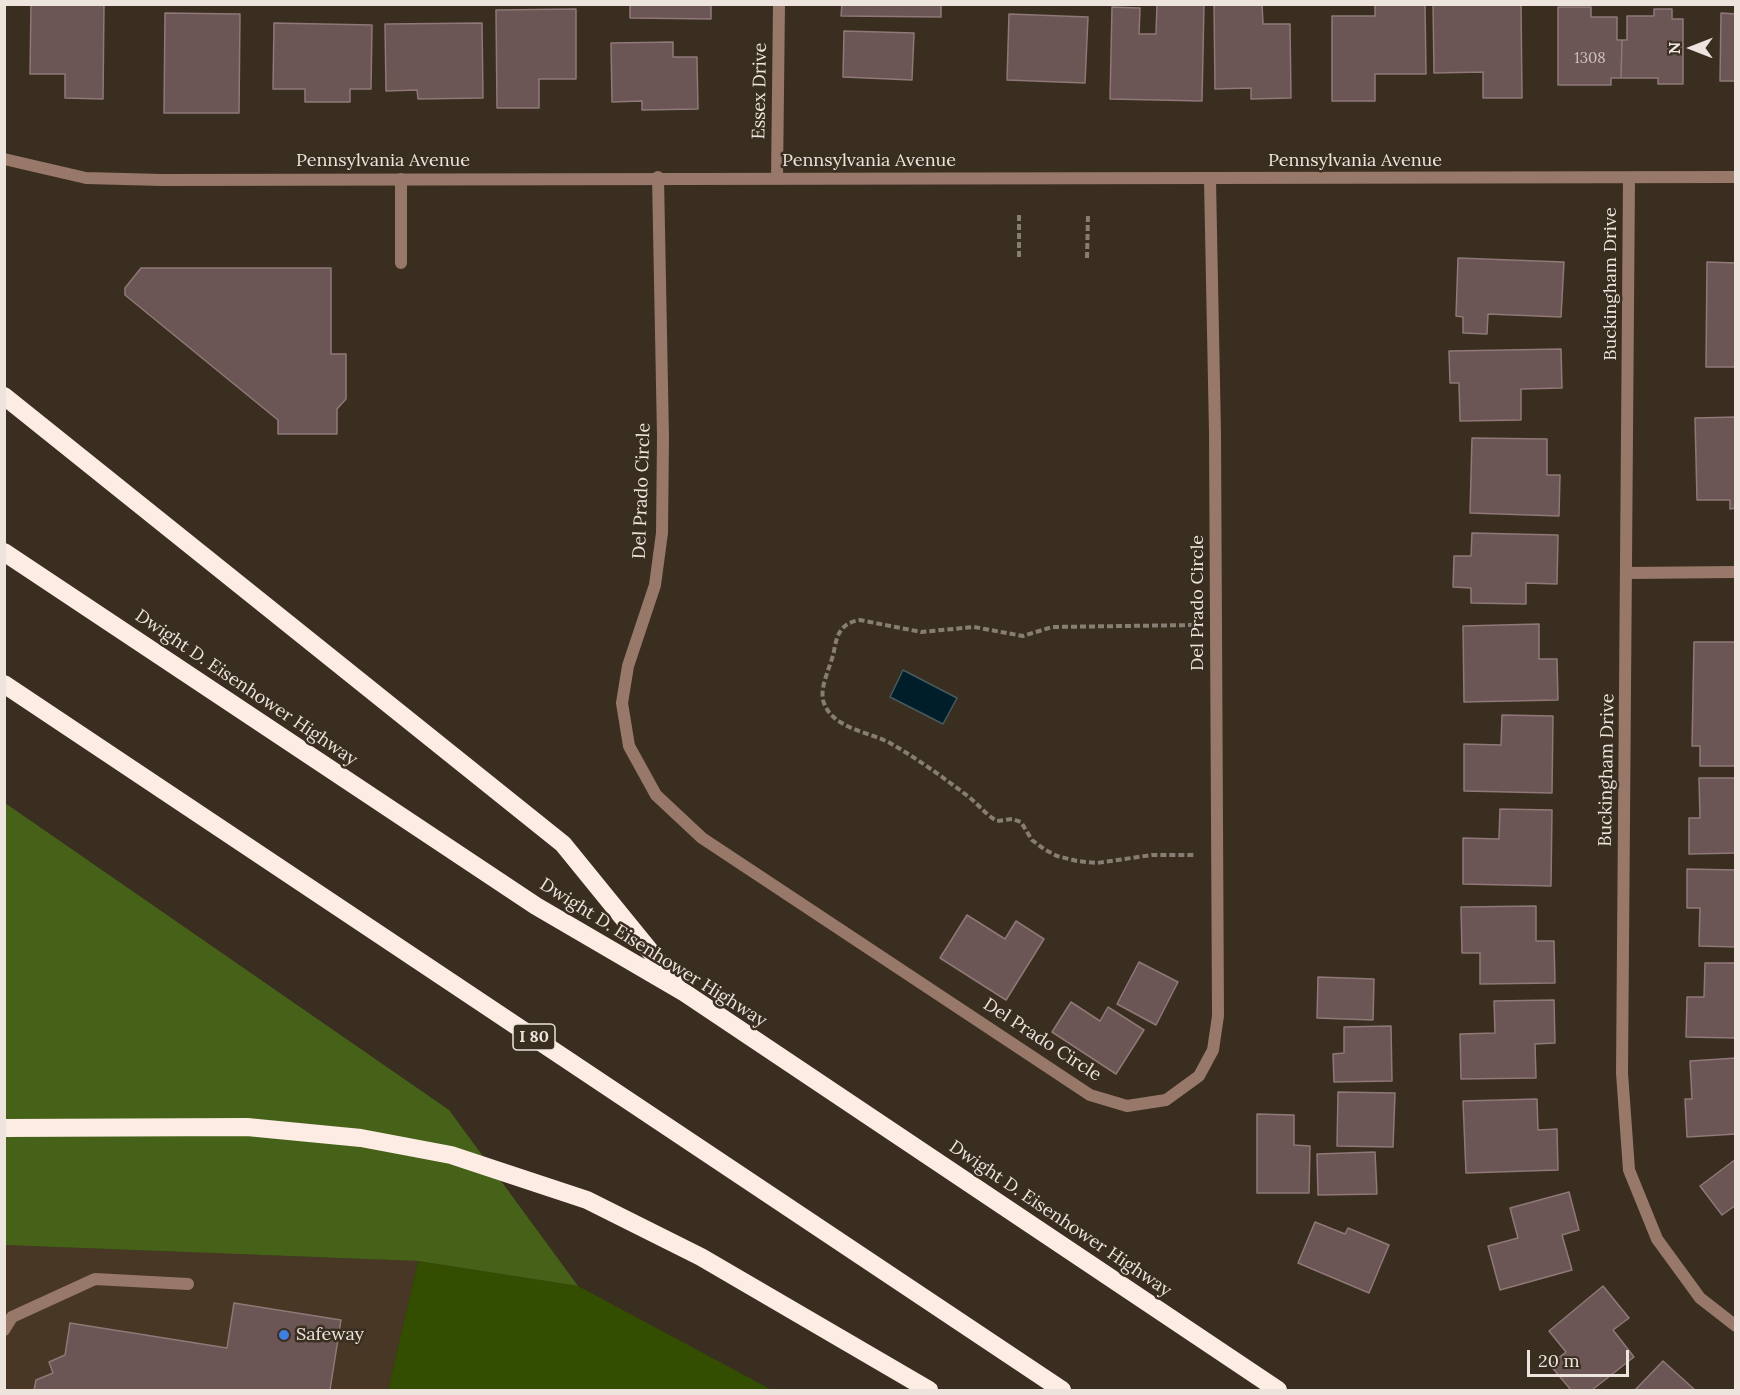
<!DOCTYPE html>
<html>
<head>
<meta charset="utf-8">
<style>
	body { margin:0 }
	#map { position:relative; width:1740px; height:1395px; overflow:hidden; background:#3a2e20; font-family:Lora,serif }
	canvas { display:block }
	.frame { position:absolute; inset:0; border:6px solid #ede5dd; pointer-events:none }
	.north { position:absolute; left:1662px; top:18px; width:60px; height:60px; -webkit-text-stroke:4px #3a2e20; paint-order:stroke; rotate:270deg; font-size:16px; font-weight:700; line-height:24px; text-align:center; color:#ede5dd }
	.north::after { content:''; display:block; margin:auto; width:21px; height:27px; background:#ede5dd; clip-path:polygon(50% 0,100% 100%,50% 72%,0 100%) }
	.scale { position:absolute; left:1527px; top:1350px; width:102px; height:27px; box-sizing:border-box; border:3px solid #ede5dd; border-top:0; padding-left:8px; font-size:18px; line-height:21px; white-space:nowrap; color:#ede5dd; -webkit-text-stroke:4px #3a2e20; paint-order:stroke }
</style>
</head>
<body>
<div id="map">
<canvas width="1740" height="1395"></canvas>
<div class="frame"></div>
<div class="north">N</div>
<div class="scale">20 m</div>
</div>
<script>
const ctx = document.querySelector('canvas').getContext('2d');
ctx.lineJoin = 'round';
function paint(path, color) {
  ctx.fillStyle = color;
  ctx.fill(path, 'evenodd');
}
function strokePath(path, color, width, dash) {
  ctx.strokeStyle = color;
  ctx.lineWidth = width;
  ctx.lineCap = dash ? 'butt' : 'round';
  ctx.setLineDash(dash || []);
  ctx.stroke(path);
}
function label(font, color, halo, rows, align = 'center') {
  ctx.font = font + ' Lora,serif';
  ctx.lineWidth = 5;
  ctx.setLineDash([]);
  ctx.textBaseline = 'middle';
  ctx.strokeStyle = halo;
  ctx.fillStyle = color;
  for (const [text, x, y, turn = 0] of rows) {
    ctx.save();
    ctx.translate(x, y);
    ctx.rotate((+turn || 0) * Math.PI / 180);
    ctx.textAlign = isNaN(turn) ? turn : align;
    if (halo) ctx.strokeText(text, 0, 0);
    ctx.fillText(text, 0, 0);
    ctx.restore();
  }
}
const built = new Path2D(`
	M5 1245 418 1261 388 1390H5Z`);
const green = new Path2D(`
	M418 1261 578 1286 772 1390H388Z`);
const forest = new Path2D(`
	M5 803 449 1110 578 1286 418 1261 5 1245Z`);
const water = new Path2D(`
	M903 670 957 698 943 724 890 697Z`);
const building = new Path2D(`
	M31 4H104L103 99 65 98V74H30Z
	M630 4H711V19L630 18Z
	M842 4H941V17L841 16Z
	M1157 4H1204L1202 101 1110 99 1112 7 1140 8 1139 34H1156Z
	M1214 4H1262L1263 24H1290L1291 98 1251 99V88L1215 89Z
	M1375 4H1425L1426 74H1375V101H1332V16H1375Z
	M1433 4H1521L1522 98H1483V72L1434 73Z
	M1558 7H1591V17H1617V40H1622L1621 78H1611V85H1558Z
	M576 9V79H539V108H497L496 10Z
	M1654 9H1672V19H1683V84H1658V78H1621L1622 40H1627V16H1654Z
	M165 13 240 14 239 113H164Z
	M1721 13 1736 14V81H1720Z
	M1009 14 1088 17 1085 83 1007 80Z
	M274 23 372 25 371 89H350V102H305V89H273Z
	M482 23 483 98 418 99 417 90 386 91 385 24Z
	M844 31 914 33 912 80 843 77Z
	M673 42V57H697L698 109 642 110V101L612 102 611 43Z
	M1458 258 1564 262 1561 317 1488 314 1487 334 1463 333V317L1456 316Z
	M1707 262 1736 263V367H1706Z
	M141 268H331V354H346V399L337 409V434H278V420L125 295V288Z
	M1561 349 1562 388 1521 389V420L1460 421 1459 383H1450L1449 351Z
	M1736 417V508L1730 509V500H1697L1695 418Z
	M1472 438 1547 439V475H1560L1559 516 1470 513Z
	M1472 533 1558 535 1557 584 1526 583V604L1471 603V588L1453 587 1454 556H1471Z
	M1539 624V659H1557L1558 700 1464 702 1463 626Z
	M1694 642H1736V766H1700V746H1692Z
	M1502 715 1553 716 1552 793 1464 791V744L1501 745Z
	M1699 778H1736V853L1689 854V818H1700Z
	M1500 809 1552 810 1551 886 1463 884V838L1499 839Z
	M1687 869 1736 870V947L1699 946 1700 908H1687Z
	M1536 906V941H1554L1555 983 1480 984V953H1462L1461 907Z
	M967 915 1005 939 1016 921 1044 939 1006 1000 940 958Z
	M1139 962 1178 982 1156 1025 1117 1004Z
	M1705 963H1736V1038L1686 1037 1687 997H1704Z
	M1318 977 1374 979 1373 1020 1317 1018Z
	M1554 1000 1555 1043 1535 1044 1536 1078 1461 1079 1460 1034 1495 1033 1494 1001Z
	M1071 1002 1100 1021 1108 1007 1144 1030 1116 1074 1052 1032Z
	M1391 1026 1392 1081 1334 1082 1333 1054 1344 1053V1027Z
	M1736 1058V1134L1687 1137 1685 1099H1692L1690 1061Z
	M1338 1092 1395 1093 1393 1147 1337 1146Z
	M1537 1099 1538 1130 1557 1129 1558 1170 1466 1173 1463 1101Z
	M1257 1114 1294 1115V1145L1310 1146 1309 1193H1257Z
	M1375 1152 1377 1194 1318 1195 1317 1154Z
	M1736 1159V1205L1722 1215 1700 1186Z
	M1569 1192 1579 1230 1562 1235 1572 1270 1500 1290 1488 1246 1518 1238 1510 1208Z
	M1315 1222 1345 1234 1348 1228 1389 1245 1369 1293 1298 1263Z
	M1603 1286 1629 1318 1613 1330 1634 1357 1592 1390H1571L1550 1365 1566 1352 1549 1331Z
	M234 1303 341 1320 330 1390H34L36 1380 53 1373 49 1362 65 1355 70 1323 227 1348Z
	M1663 1361 1695 1390H1635Z`);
const path = new Path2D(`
	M1019 215V258
	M1087 258 1088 215
	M1194 625 1052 627 1023 636 974 627 921 632 860 620C841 623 837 634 834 651 831 666 820 685 823 700 831 729 868 731 890 743 918 759 944 778 969 797 979 805 986 815 997 821L1012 819 1021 822 1032 840 1044 849 1057 856 1077 861 1097 863 1152 855H1195`);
const service = new Path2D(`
	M401 179V263
	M4 1330 12 1317 95 1279 188 1284`);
const minor = new Path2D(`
	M658 177 663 437 662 533 655 585 628 666 622 703 629 746 656 795 702 838 1090 1095 1127 1106 1166 1100 1199 1076 1213 1050 1218 1016 1215 433 1210 180
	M777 178 779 4
	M1629 178 1622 1073 1629 1170 1657 1239 1700 1298 1736 1326
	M1627 573 1736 572`);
const tertiary = new Path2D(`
	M4 159 86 178 162 180 1736 177`);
const motorway = new Path2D(`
	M4 396 563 844 676 983
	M4 552 536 906 685 993 1278 1390
	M4 684 1062 1390
	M4 1128 247 1127 361 1138 451 1155 587 1200 701 1257 929 1390`);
const markers = [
	[284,1335,6,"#3f7fe0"]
];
const numberNames = [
	["1308",1590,59]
];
const shields = [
	[534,1037,42]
];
const shieldNames = [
	["I 80",534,1037]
];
const streetNames = [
	["Essex Drive",760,91,-89],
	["Pennsylvania Avenue",383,161],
	["Pennsylvania Avenue",869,161],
	["Pennsylvania Avenue",1355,161],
	["Buckingham Drive",1611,284,-90],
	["Del Prado Circle",642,491,-88],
	["Del Prado Circle",1198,603,-90],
	["Dwight D. Eisenhower Highway",246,688,34],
	["Buckingham Drive",1607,770,-89],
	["Dwight D. Eisenhower Highway",653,953,32],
	["Del Prado Circle",1042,1040,33],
	["Dwight D. Eisenhower Highway",1060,1219,34]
];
const poiNames = [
	["Safeway",296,1335]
];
paint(built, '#473724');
paint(green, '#334d01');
paint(forest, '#466219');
paint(water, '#001e29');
strokePath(water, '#475a5f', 1.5);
paint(building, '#6c5655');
strokePath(building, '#8f7877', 1.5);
strokePath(path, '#887d72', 4, [6, 3]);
strokePath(service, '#987868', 12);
strokePath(minor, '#987868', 12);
strokePath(tertiary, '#987868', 12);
strokePath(motorway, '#fcece4', 18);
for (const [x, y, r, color] of markers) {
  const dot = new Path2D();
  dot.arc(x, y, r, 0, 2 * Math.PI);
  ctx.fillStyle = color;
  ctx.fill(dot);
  strokePath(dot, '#3a2e20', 2);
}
label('15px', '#cdc1bb', null, numberNames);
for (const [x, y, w] of shields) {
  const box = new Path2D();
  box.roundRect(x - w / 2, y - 13, w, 26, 4.5);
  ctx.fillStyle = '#3a2e20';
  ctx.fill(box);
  strokePath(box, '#ede5dd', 1.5);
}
label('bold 16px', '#ede5dd', null, shieldNames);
label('18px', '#ede5dd', '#3a2e20', streetNames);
label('18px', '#ede5dd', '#3a2e20', poiNames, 'left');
</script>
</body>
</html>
